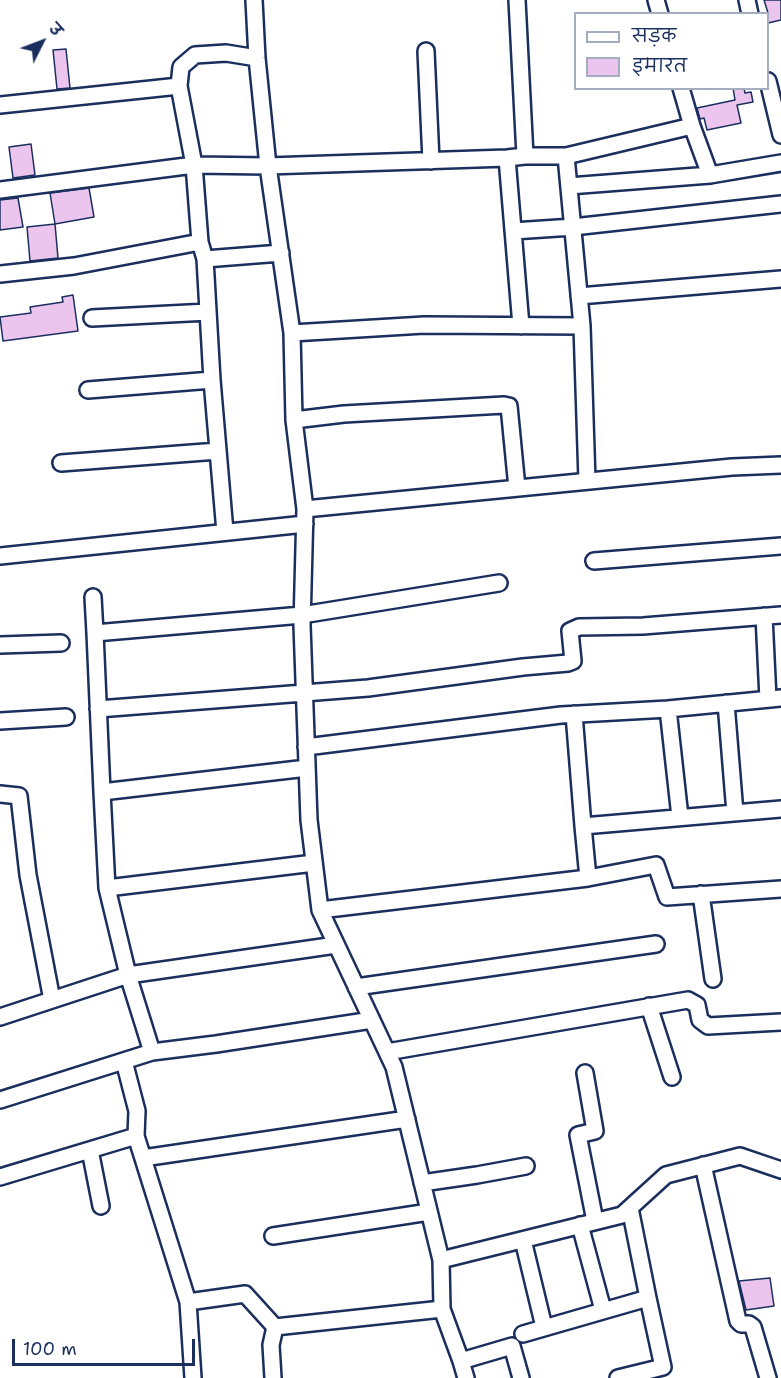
<!DOCTYPE html>
<html>
<head>
<meta charset="utf-8">
<style>
	body { margin:0 }
	#map { position:relative; width:781px; height:1378px; overflow:hidden; background:#fff; font-family:"Shantell Sans","Playpen Sans Deva",sans-serif }
	canvas { display:block }
	.legend { position:absolute; left:574px; top:12px; width:195px; height:78px; box-sizing:border-box; background:#fff; border:2px solid #a4acbf; margin:0; padding:8px 10px; list-style:none; font-size:18px; color:#1b2f5e }
	.legend li { display:flex; align-items:center; gap:12px; height:30px }
	.legend b { width:30px; border:2px solid #a4acbf }
	.north { position:absolute; left:12px; top:12px; width:60px; height:60px; -webkit-text-stroke:4px #fff; paint-order:stroke; rotate:48deg; font-size:16px; font-weight:700; line-height:24px; text-align:center; color:#1b2f5e }
	.north::after { content:''; display:block; margin:auto; width:21px; height:27px; background:#1b2f5e; clip-path:polygon(50% 0,100% 100%,50% 72%,0 100%) }
	.scale { position:absolute; left:12px; top:1339px; width:183px; height:27px; box-sizing:border-box; border:3px solid #1b2f5e; border-top:0; padding-left:8px; font-size:18px; line-height:21px; white-space:nowrap; color:#1b2f5e; -webkit-text-stroke:4px #fff; paint-order:stroke }
</style>
</head>
<body>
<div id="map">
<canvas width="781" height="1378"></canvas>
<ul class="legend">
<li><b style="height:8px;background:#fff"></b>सड़क</li>
<li><b style="height:16px;background:#ebc5ee"></b>इमारत</li>
</ul>
<div class="north">उ</div>
<div class="scale">100 m</div>
</div>
<script>
const ctx = document.querySelector('canvas').getContext('2d');
ctx.lineJoin = 'round';
function paint(path, color) {
  ctx.fillStyle = color;
  ctx.fill(path, 'evenodd');
}
function strokePath(path, color, width, dash) {
  ctx.strokeStyle = color;
  ctx.lineWidth = width;
  ctx.lineCap = dash ? 'butt' : 'round';
  ctx.setLineDash(dash || []);
  ctx.stroke(path);
}
const building = new Path2D(`
	M764 0H781V20L768 23V13Z
	M66 49 70 88 57 89 53 50Z
	M733 88H744L745 93 751 92 753 102 737 105 741 123 707 130 704 118 700 119 697 108 735 100Z
	M31 144 35 175 13 178 9 147Z
	M89 188 94 217 55 224 50 193Z
	M18 198 23 227 0 230V200Z
	M55 224 58 258 30 261 27 227Z
	M73 295 78 331 3 341 0 317 31 313 30 307 63 302 62 297Z
	M770 1278 774 1306 746 1310 739 1281Z`);
const minor = new Path2D(`
	M254 0 257 58 268 166 292 333 294 420 305 509 302 625 309 820 320 910 394 1067 441 1260
	M656 0 660 14
	M747 0 750 14
	M426 51 431 161
	M768 81 781 135
	M0 105 179 86
	M692 126 710 175
	M525 156H566L582 326
	M566 156 692 126 681 88
	M507 158 521 326
	M569 186 710 175 781 163
	M0 190 194 165 268 166 507 158 525 156 517 0
	M513 231 573 227 781 204
	M200 242 194 165 179 86 181 67 195 55 226 53 257 58
	M205 259 212 380 225 532
	M0 274 74 266 200 242 205 259 281 253
	M579 296 781 279
	M92 318 208 312
	M292 333 424 325 582 326 587 481
	M88 390 212 380
	M294 420 344 414 504 405 509 406 517 488
	M61 463 218 451
	M305 509 732 467 781 465
	M0 556 305 524
	M594 561 781 546
	M93 597 95 633
	M764 616 768 699
	M0 645 61 643
	M726 703 735 813
	M98 709 368 688 523 667 568 663 573 661 570 631 579 627 643 626 781 615
	M668 709 680 817
	M574 714 583 826
	M0 721 66 717
	M306 747 561 715 668 709 781 698
	M307 768 102 792 95 633 302 615 499 583
	M102 792 107 888 314 863
	M0 794 19 796 28 875 52 1000
	M588 878 583 826 781 809
	M107 888 128 975 336 945
	M701 894 713 979
	M320 910 588 878 656 865 667 897 781 889
	M356 987 656 944
	M649 1006 672 1077
	M0 1017 128 975 152 1052
	M387 1052 688 1000 697 1005 700 1020 708 1026 781 1022
	M124 1061 137 1111 136 1136
	M585 1073 595 1131 578 1135 595 1221
	M0 1100 152 1052 216 1044 372 1020
	M90 1150 101 1206
	M143 1158 407 1119
	M703 1165 738 1321 741 1324H749L753 1327 768 1378
	M0 1177 136 1136 188 1302 245 1294 275 1327 442 1309 441 1260 622 1215 666 1175 740 1156 781 1170
	M422 1183 477 1175 526 1166
	M580 1225 603 1310
	M273 1236 429 1212
	M523 1240 544 1327
	M188 1302 193 1378
	M442 1309 461 1361 466 1378
	M523 1334 648 1298
	M461 1361 512 1346 521 1378
	M273 1378 271 1345 275 1327
	M618 1378 663 1367 648 1298 630 1208`);
paint(building, '#ebc5ee');
strokePath(building, '#1b2f5e', 1.5);
strokePath(minor, '#1b2f5e', 20);
strokePath(minor, '#fff', 15);
</script>
</body>
</html>
